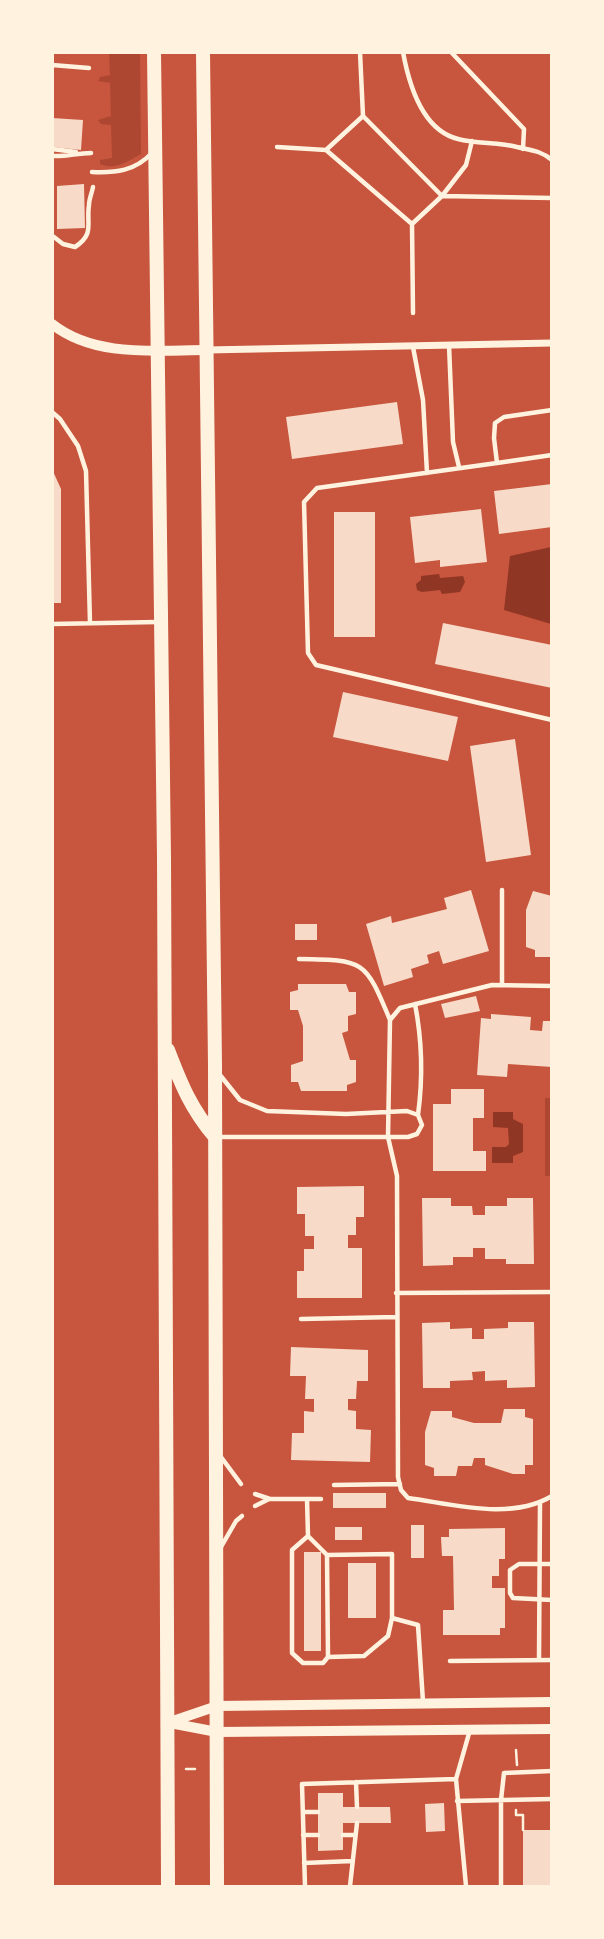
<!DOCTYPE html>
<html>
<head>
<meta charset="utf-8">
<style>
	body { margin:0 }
	#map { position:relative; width:604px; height:1939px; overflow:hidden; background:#c8553d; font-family:"Golos Text",sans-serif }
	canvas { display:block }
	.frame { position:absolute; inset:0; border:54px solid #fff3e0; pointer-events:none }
</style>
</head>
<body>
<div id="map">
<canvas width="604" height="1939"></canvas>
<div class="frame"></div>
</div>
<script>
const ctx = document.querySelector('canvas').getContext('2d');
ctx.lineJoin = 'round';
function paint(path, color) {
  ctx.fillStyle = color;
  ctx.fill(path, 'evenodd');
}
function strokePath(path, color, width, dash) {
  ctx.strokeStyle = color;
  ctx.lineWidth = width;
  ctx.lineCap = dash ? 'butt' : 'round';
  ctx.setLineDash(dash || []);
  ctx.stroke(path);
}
const green = new Path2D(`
	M109 53H140L141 154C128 161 115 171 100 164V160L112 158 111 125 101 124 98 120 111 116 110 83 98 81 100 77 110 75Z
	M545 1098H551V1176H545Z`);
const water = new Path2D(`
	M551 547V624L504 610 510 556Z
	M439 574 440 578 463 576 465 582 460 592 442 594 440 590 422 592 417 590 416 584 421 580V576Z
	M493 1112H513V1119L523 1124V1152L513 1156V1163H492V1147H506L509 1144 508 1128 493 1127Z`);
const building = new Path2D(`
	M52 118 83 120 81 150 52 147Z
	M84 184 85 228 57 229V186Z
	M397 402 403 444 292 459 286 417Z
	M52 469 61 489V603H52Z
	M552 484V527L499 534 494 491Z
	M481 509 487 562 440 567V560L415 563 410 517Z
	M334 512H375V637H334Z
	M443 623 552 645V688L435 664Z
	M343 692 458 717 448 761 333 737Z
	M515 739 531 855 486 862 470 746Z
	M471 890 489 951 443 964 439 951 427 955 429 963 411 969 413 977 384 986 366 924 391 916 392 923 447 909 444 898Z
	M533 891 552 896V957H535V950L526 947V910Z
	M295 924H317V940H295Z
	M298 984H346L349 992H356V1014L348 1016V1031L342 1033 350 1060H356V1082L347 1085V1091H301L298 1082H291V1065L303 1061V1026L298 1010H290V992L298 990Z
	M476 996 480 1011 445 1018 441 1004Z
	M491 1014 531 1017 530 1030 542 1031 543 1021H552V1067L508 1064 507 1077 477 1075 481 1018 491 1019Z
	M451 1089H484V1118H473V1151H486V1171H433V1104H451Z
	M364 1186V1217H356V1235H348V1248H362V1298H297V1271H304V1249H314V1236H305V1214H297V1187Z
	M422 1198H451V1206H472L473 1215H485V1206H507V1198H533L534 1264H506V1259H485V1248H473V1257H453V1265L423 1266Z
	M450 1322V1329L472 1328V1339H484V1329L508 1328V1322H534L535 1387 507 1388V1380L485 1381V1371L472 1372 473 1380 450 1381V1388H423L422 1323Z
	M291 1347 368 1350V1381H357L356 1399H348V1410L356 1411V1429L371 1430 370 1462 291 1460 292 1433H304V1411L314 1412V1399H305L306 1376H290Z
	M504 1409H525V1417L533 1419V1465H525V1474H513L485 1465V1458H474L472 1466H458L456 1476H434V1468L425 1465V1432L431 1411H452V1417L474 1423H501Z
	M333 1493H386V1508H333Z
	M411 1525H424V1558H411Z
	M335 1527H362V1540H335Z
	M505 1528V1559H499V1576H492V1588H505V1628H500V1635H443V1610H454L453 1556H442L441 1537H449V1529Z
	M304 1552H321V1651H304Z
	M348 1563H376V1618H348Z
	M318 1793H343V1807H390L391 1823H343V1850L318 1851Z
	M444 1803 445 1831 426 1832 425 1804Z
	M523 1830H552V1886H523Z`);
const path = new Path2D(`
	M516 1750 517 1765
	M186 1769H195
	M516 1810V1815H523V1830`);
const service = new Path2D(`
	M360 52 363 116 442 196 552 198
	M403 52C409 85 422 130 458 139 477 144 498 142 517 147 530 150 542 151 552 160
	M451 52 524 129 523 149
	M52 65 89 68
	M277 147 326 150 412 224
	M52 149 76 152
	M326 150 363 116
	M52 156C66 157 77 153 91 153
	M92 172C116 173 135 171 152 153
	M54 237 63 244 75 247C95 234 86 224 89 205 89 199 92 193 93 187
	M413 313 412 224 442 196 466 165 472 141
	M449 345 453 442 459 467
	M413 347 423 400 427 473
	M552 410 504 417 495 423 494 438 497 463 317 488 304 502 308 653 316 665 552 720
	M52 412 60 419 78 446 86 471 90 623
	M497 463 552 455
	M52 624 157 622
	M502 890V985
	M299 959C365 960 365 960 390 1020
	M552 986 492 985 400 1008 390 1020 388 1137 397 1176 398 1477 401 1490 408 1498C453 1504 510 1521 552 1496
	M415 1004C422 1040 423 1078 418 1115
	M216 1137H408L417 1134 422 1125 418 1115 407 1111 346 1114 267 1111 240 1100 220 1075
	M396 1293 552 1292
	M301 1319 396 1317
	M221 1457 241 1484
	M334 1485 400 1484
	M255 1494 270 1499H321
	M307 1499 308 1536 327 1555 328 1657 364 1656 388 1636 392 1618 418 1625 423 1702
	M255 1506 269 1499
	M308 1536 292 1550V1653L303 1663H323L328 1657
	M221 1547 236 1521 242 1516
	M327 1555 392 1554V1618
	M552 1564H519L510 1570V1593L513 1598 552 1600
	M539 1660 540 1503
	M450 1661 552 1660
	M456 1779 470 1730
	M356 1782 357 1807
	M457 1801 552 1799
	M303 1812H318
	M303 1835H318
	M343 1835H355
	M304 1863 352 1861
	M305 1886 302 1784 456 1779 466 1886
	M350 1886 357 1823
	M501 1886V1800L504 1773 552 1771`);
const minor = new Path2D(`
	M207 350 552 343`);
const tertiary = new Path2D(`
	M52 324C95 358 156 350 207 350
	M167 1723 217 1706 552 1702
	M170 1723 217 1732 552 1729`);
const primary = new Path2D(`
	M154 52 164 858 168 1886
	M203 52 215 1065 217 1886
	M168 1050C181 1084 191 1109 215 1137`);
paint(green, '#ae4732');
paint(water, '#8f3625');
paint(building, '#f7dbc8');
strokePath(path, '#fff3e0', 2.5);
strokePath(service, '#fff3e0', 4.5);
strokePath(minor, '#fff3e0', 7);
strokePath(tertiary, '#fff3e0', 10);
strokePath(primary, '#fff3e0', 14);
</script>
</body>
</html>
